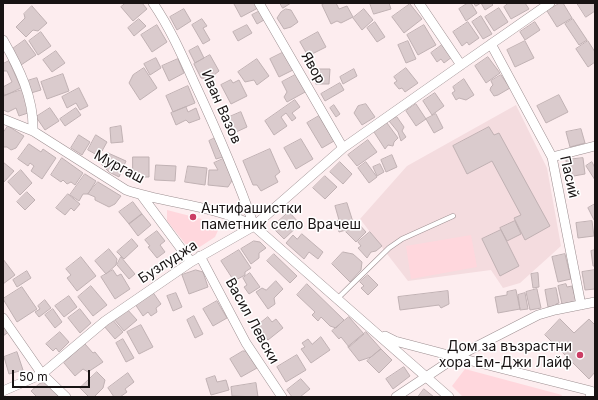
<!DOCTYPE html>
<html>
<head>
<meta charset="utf-8">
<style>
	body { margin:0 }
	#map { position:relative; width:598px; height:400px; overflow:hidden; background:#fdedef; font-family:Inter,sans-serif }
	canvas { display:block }
	.frame { position:absolute; inset:0; border:4px solid #181313; pointer-events:none }
	.scale { position:absolute; left:12px; top:370px; width:78px; height:18px; box-sizing:border-box; border:2px solid #181313; border-top:0; padding-left:5px; font-size:12px; line-height:14px; white-space:nowrap; color:#181313; -webkit-text-stroke:3px #fff; paint-order:stroke }
</style>
</head>
<body>
<div id="map">
<canvas width="598" height="400"></canvas>
<div class="frame"></div>
<div class="scale">50 m</div>
</div>
<script>
const ctx = document.querySelector('canvas').getContext('2d');
ctx.lineJoin = 'round';
function paint(path, color) {
  ctx.fillStyle = color;
  ctx.fill(path, 'evenodd');
}
function strokePath(path, color, width, dash) {
  ctx.strokeStyle = color;
  ctx.lineWidth = width;
  ctx.lineCap = dash ? 'butt' : 'round';
  ctx.setLineDash(dash || []);
  ctx.stroke(path);
}
function label(font, color, halo, rows, align = 'center') {
  ctx.font = font + ' Inter,sans-serif';
  ctx.lineWidth = 3;
  ctx.setLineDash([]);
  ctx.textBaseline = 'middle';
  ctx.strokeStyle = halo;
  ctx.fillStyle = color;
  for (const [text, x, y, turn = 0] of rows) {
    ctx.save();
    ctx.translate(x, y);
    ctx.rotate((+turn || 0) * Math.PI / 180);
    ctx.textAlign = isNaN(turn) ? turn : align;
    if (halo) ctx.strokeText(text, 0, 0);
    ctx.fillText(text, 0, 0);
    ctx.restore();
  }
}
const built = new Path2D(`
	M516 105 547 168 561 246 520 283 503 288 491 270 408 281 360 219 407 166Z`);
const green = new Path2D(`
	M167 210 221 224 215 237 192 252 167 221Z
	M471 235 477 267 411 279 406 246Z
	M465 369 562 395 561 397H463L452 386Z`);
const building = new Path2D(`
	M126 3H142L147 9 133 21 121 7Z
	M236 3H255L258 8 241 17 234 4Z
	M280 3H291L283 8Z
	M326 3H336L339 9 347 6 353 17 341 23 337 21 331 24 322 5Z
	M370 3H389L391 9 374 14Z
	M468 3H471L477 13 466 21 459 9Z
	M474 3H491L493 5 485 10 481 3 476 6Z
	M509 3H525L529 9 511 19 504 7Z
	M560 3H563L572 18 557 27 547 11Z
	M577 3H595V11L586 17Z
	M410 4 422 19 404 33 392 17Z
	M32 6 47 23 38 31 33 30 26 37 16 27 25 18 24 14Z
	M499 8 508 22 494 31 485 17Z
	M184 9 191 21 177 30 170 17Z
	M286 9 291 10 298 22 291 27 284 29 277 18 281 12Z
	M364 9 373 20 362 30 353 18Z
	M260 11 264 20 257 24 252 15Z
	M481 16 492 34 483 39 472 22Z
	M139 19 146 26 134 36 128 28Z
	M202 19 207 26 203 28 210 40 203 44 192 25Z
	M573 19 587 40 579 45 565 24Z
	M375 22 385 37 377 42 367 28Z
	M468 22 479 38 469 45 467 42 462 46 453 32Z
	M535 22 540 30 525 40 520 32Z
	M157 25 167 42 152 52 141 35Z
	M247 25 252 33 238 41 233 32Z
	M424 25 436 45 418 55 407 35Z
	M41 32 51 46 38 55 29 41Z
	M318 32 326 47 308 56 300 42Z
	M25 40 36 55 21 65 11 50Z
	M408 41 416 59 406 63 398 45Z
	M525 41 534 58 515 67 507 50Z
	M588 41 595 52V62L588 67 576 49Z
	M442 45 452 57 444 63 441 59 437 62 431 53Z
	M198 46 204 58 195 63 189 51Z
	M56 51 65 63 52 72 43 60Z
	M284 52 293 70 279 77 270 59Z
	M210 55 219 71 209 79 201 78 194 64Z
	M488 57 500 73 486 83 475 66Z
	M156 58 161 68 150 75 144 64Z
	M178 59 184 73 169 81 162 66Z
	M257 59 269 76 257 85 254 80 245 82 238 72Z
	M9 61 21 88 4 96 3 87 12 82 7 71H4L3 69V64Z
	M144 68 157 88 140 100 129 83 133 75Z
	M406 68 418 83 405 92 402 88 399 89 394 83 397 81 394 77Z
	M317 69H330L329 84H316Z
	M354 69 357 76 343 84 340 77Z
	M63 74 69 91 47 99 41 82Z
	M297 74 307 91 287 102 284 97 287 92 282 82Z
	M501 75 510 88 498 95 494 96 490 90 491 87 493 85 491 81Z
	M37 78 41 90 31 93 27 81Z
	M464 79 474 95 466 100 459 98 456 100 452 93 455 91 453 87Z
	M231 80 233 83 239 80 247 96 231 104 221 85Z
	M340 83 344 90 325 101 321 94Z
	M188 86 195 103 173 112 166 96Z
	M79 88 88 106 80 110 76 103 67 108 62 97Z
	M22 90 31 112 19 116 16 108 8 112 3 110V96Z
	M435 93 444 106 432 115 423 101Z
	M559 95 568 112 546 123 537 106Z
	M295 100 300 107 292 113 296 118 292 121 286 113 281 117 287 126 274 135 265 121Z
	M366 104 375 117 362 125 354 113 358 106Z
	M416 104 426 119 416 126 406 111Z
	M334 105 340 114 336 117 330 108Z
	M186 107 188 112 196 108 200 119 189 123 186 120 176 125 171 113Z
	M50 108 59 121 45 130 36 117Z
	M76 108 81 115 65 126 60 119Z
	M241 112 247 127 234 133 227 118Z
	M436 114 443 128 434 133 426 119Z
	M319 116 334 141 322 148 307 123Z
	M397 117 404 127 402 131 406 137 401 141 398 132 389 121Z
	M387 123 398 138 394 142 393 146 388 145 385 149 374 132Z
	M8 126 24 136 16 148 11 150 7 147H3V133Z
	M121 126 123 142 111 143 110 128Z
	M489 127 494 135 499 133 550 226 525 240 514 218 521 215 492 161 467 174 453 146Z
	M581 129 585 143 570 147 566 132Z
	M79 135 90 142 82 155 71 148Z
	M96 135 107 142 102 151H99L97 155 88 150Z
	M215 138 223 157 216 159 209 141Z
	M301 139 313 159 296 169 284 148Z
	M368 140 377 152 357 166 348 155Z
	M29 144 41 152 43 149 56 158 42 179 31 171 34 166 30 163 28 166 18 159Z
	M270 149 280 172 275 176 278 182 261 191 257 185H253L243 161Z
	M108 153 126 161 119 177 109 172 102 165Z
	M392 155 397 167 386 172 381 160Z
	M133 157H149V177H133Z
	M62 158 83 173 75 185 71 182 67 184 63 180 61 182 51 175Z
	M583 158 585 174 568 177 566 160Z
	M223 159 233 179 228 187 208 185 209 170H218L214 163Z
	M3 162 14 171 4 182 3 181Z
	M340 162 352 174 343 184 330 172Z
	M366 162 377 177 369 183 358 168Z
	M592 162 595 168V180L586 166Z
	M380 164 384 172 377 176 373 167Z
	M156 165 176 166 175 181 155 180Z
	M188 166 207 168 205 185 185 182Z
	M21 170 32 183 20 195 8 182Z
	M85 174 96 181 88 194H83L79 201 70 195Z
	M325 176 337 187 325 199 313 188Z
	M98 182 121 196 115 204 109 207 95 200V197L88 194Z
	M27 192 35 200 25 210 17 202Z
	M68 194 80 204 74 211 71 208 65 215 56 208Z
	M133 202 142 214 129 224 119 212Z
	M347 203 353 222 346 230 339 232 336 221 339 220 335 206Z
	M595 204V220H594L588 208Z
	M289 212 300 224 284 239 272 227Z
	M142 214 151 225 138 236 129 224Z
	M515 221 521 234 507 241 500 228Z
	M592 221 594 236 578 238 576 223Z
	M357 222 366 232 356 242 346 232Z
	M501 230 519 266 500 276 482 239Z
	M157 231 165 241 160 245 165 252 157 258 148 247 150 246 145 240Z
	M370 232 382 246 376 251 371 252 367 258 358 248 361 246 358 242Z
	M302 234 323 252 318 259 309 252 304 259 286 243 293 235 297 239Z
	M132 239 138 246 124 259 117 252Z
	M254 241 260 242 266 248 259 253V258L251 264 241 249Z
	M109 249 117 259 116 265 106 274 95 261Z
	M239 250 251 268 245 272V275L234 281 221 261Z
	M595 250V266H593L591 251Z
	M343 252 353 254 362 262 361 270 350 282 332 264Z
	M274 254 297 276 290 283 267 261Z
	M565 254 571 279 558 282 552 257Z
	M81 257 96 276 77 291 67 278 71 275 66 269Z
	M121 257 135 274 129 279 117 265Z
	M3 259 15 275 3 284Z
	M113 270 117 276 121 274 130 289 115 299 101 277Z
	M196 270 203 272 208 287 189 294 182 275Z
	M595 270V289L585 290 582 272Z
	M27 271 31 278 17 287 13 280Z
	M250 273 260 287 249 294 244 287 247 285 243 278Z
	M538 273 539 287 533 288 531 274Z
	M368 275 378 285 368 295 361 288 364 286 360 282Z
	M276 281 283 289 274 298 275 304 268 309 256 292 262 288 266 290Z
	M307 284 344 320 336 328 330 326 321 317 318 321 312 315 315 312 297 295Z
	M566 284 567 287 572 286 576 301 562 304 558 286Z
	M91 286 107 305 93 316 78 297Z
	M22 287 37 309 17 322 3 299Z
	M556 288 559 303 556 304V306L548 307 545 290Z
	M537 289 541 308 530 310 526 292Z
	M516 290 520 309 498 313 495 297 507 295V292Z
	M152 291 161 304 156 308 157 312 151 316 148 312 143 316 135 304Z
	M448 291 449 304 441 308 439 305 400 310 398 297Z
	M176 293 182 307 173 311 167 296Z
	M525 293 528 309 520 310 518 295Z
	M69 296 77 307 64 317 55 306Z
	M45 300 51 308 39 317 35 312 40 309 38 306Z
	M217 301 227 318 213 326 203 309Z
	M126 308 137 320 124 331 114 319Z
	M53 309 62 322 55 328 45 315Z
	M80 309 91 323 80 333 68 318Z
	M194 316 203 334 195 338 187 320Z
	M268 317 272 322 276 319 283 328 268 340 257 326Z
	M349 317 364 334 349 347 341 337 339 339 332 331Z
	M112 319 123 332 115 339 104 326Z
	M560 319 574 333 589 319 595 325V372L589 379 545 335Z
	M3 322 10 331 3 336Z
	M141 325 153 347 139 354 127 332Z
	M60 332 69 342 59 352 56 348 53 351 46 344Z
	M366 332 381 349 371 357 359 361 348 347Z
	M321 337 330 350 311 363 301 349 305 347 302 343 308 339 312 344Z
	M123 339 134 358 126 362 116 343Z
	M85 344 93 353 95 352 103 362 88 372 83 369 75 376 64 363Z
	M381 349 392 360 379 373 367 361Z
	M243 351H246L257 368 241 377 230 359Z
	M17 352 23 370 9 374 4 357Z
	M297 355 306 370 286 382 277 367Z
	M404 367 410 376 393 389 386 379Z
	M97 372 105 380 103 388 94 397H89L80 388Z
	M128 373 134 382 125 389 127 392 120 397H114L108 388Z
	M215 376 217 382 226 380 229 390 211 395 206 379Z
	M301 379 310 389 300 397H292L287 390Z
	M45 382 58 396 57 397H37L31 391 39 384Z
	M256 383 258 397 232 396 231 387Z
	M424 389 434 397H418Z`);
const service = new Path2D(`
	M337 299 389 248 402 239 453 216`);
const minor = new Path2D(`
	M153 3C170 28 182 55 194 82 216 129 237 177 254 226
	M259 3 343 148
	M419 3 461 65 550 3
	M3 40C19 68 34 98 33 131
	M491 44 552 157 581 305
	M3 119 33 131 126 190C167 204 215 205 254 226L449 397
	M552 157 595 146
	M142 196 191 262
	M200 256 246 343 282 397
	M3 318 42 374 66 397
	M385 336 395 341 456 357 591 391 590 397
	M3 391 42 374 105 321 191 262 254 226 343 148 461 65
	M396 397 456 357 538 315 555 310 595 302`);
const markers = [
	[193,217,4,"#cb3d64"],
	[580,355,4,"#cb3d64"]
];
const streetNames = [
	["Явор",313,68,60],
	["Иван Вазов",221,107,66],
	["Мургаш",119,167,28],
	["Пасий",569,177,77],
	["Бузлуджа",168,262,-33],
	["Васил Левски",252,321,61]
];
const poiNames = [
	["Антифашистки",201,209],
	["паметник село Врачеш",201,225],
	["Дом за възрастни",572,347,"right"],
	["хора Ем-Джи Лайф",572,363,"right"]
];
paint(built, '#f4dcdf');
paint(green, '#ffd7dd');
paint(building, '#dacbcd');
strokePath(building, '#c0b1b3', 1);
strokePath(service, '#9d8f91', 5.5);
strokePath(minor, '#9d8f91', 10);
strokePath(service, '#fff', 4.5);
strokePath(minor, '#fff', 9);
for (const [x, y, r, color] of markers) {
  const dot = new Path2D();
  dot.arc(x, y, r, 0, 2 * Math.PI);
  ctx.fillStyle = color;
  ctx.fill(dot);
  strokePath(dot, '#fff', 1.5);
}
label('14px', '#181313', '#fff', streetNames);
label('14px', '#181313', '#fff', poiNames, 'left');
</script>
</body>
</html>
